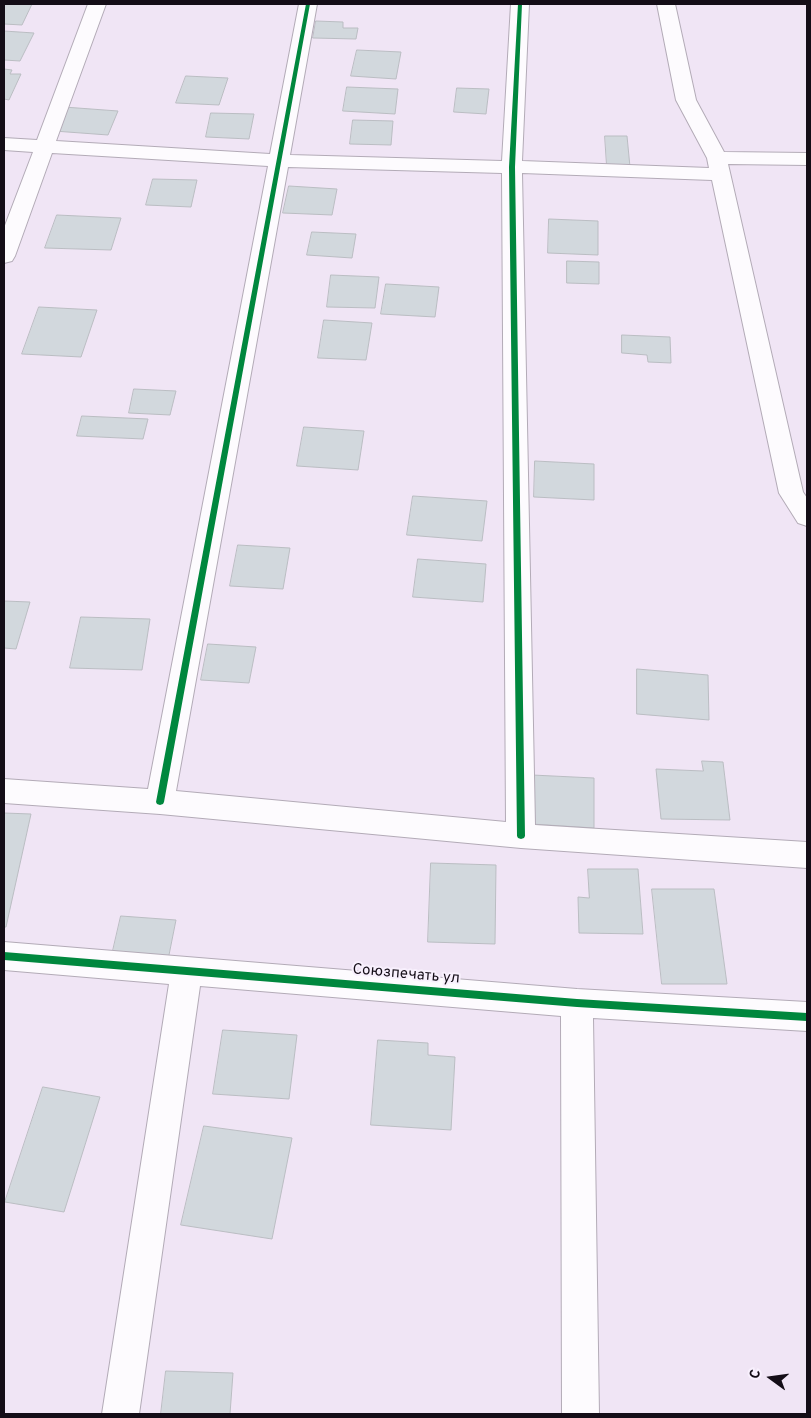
<!DOCTYPE html>
<html>
<head>
<meta charset="utf-8">
<style>
	body { margin:0 }
	#map { position:relative; width:811px; height:1418px; overflow:hidden; background:#f0e5f5; font-family:Overpass,sans-serif }
	canvas { display:block }
	.frame { position:absolute; inset:0; border:5px solid #140d17; pointer-events:none }
	.north { position:absolute; left:746px; top:1353px; width:50px; height:50px; -webkit-text-stroke:4px #f8f0fd; paint-order:stroke; rotate:284deg; font-size:14px; font-weight:700; line-height:20px; text-align:center; color:#140d17 }
	.north::after { content:''; display:block; margin:auto; width:18px; height:22px; background:#140d17; clip-path:polygon(50% 0,100% 100%,50% 72%,0 100%) }
</style>
</head>
<body>
<div id="map">
<canvas width="811" height="1418"></canvas>
<div class="frame"></div>
<div class="north">С</div>
</div>
<script>
const ctx = document.querySelector('canvas').getContext('2d');
ctx.lineJoin = 'round';
function paint(path, color) {
  ctx.fillStyle = color;
  ctx.fill(path, 'evenodd');
}
function strokePath(path, color, width, dash) {
  ctx.strokeStyle = color;
  ctx.lineWidth = width;
  ctx.lineCap = dash ? 'butt' : 'round';
  ctx.setLineDash(dash || []);
  ctx.stroke(path);
}
function label(font, color, halo, rows, align = 'center') {
  ctx.font = font + ' Overpass,sans-serif';
  ctx.lineWidth = 4;
  ctx.setLineDash([]);
  ctx.textBaseline = 'middle';
  ctx.strokeStyle = halo;
  ctx.fillStyle = color;
  for (const [text, x, y, turn = 0] of rows) {
    ctx.save();
    ctx.translate(x, y);
    ctx.rotate((+turn || 0) * Math.PI / 180);
    ctx.textAlign = isNaN(turn) ? turn : align;
    if (halo) ctx.strokeText(text, 0, 0);
    ctx.fillText(text, 0, 0);
    ctx.restore();
  }
}
const building = new Path2D(`
	M4 4H32L22 25 4 24Z
	M316 21 343 22V28H358L356 39 313 38Z
	M4 31 34 33 20 61 4 60Z
	M357 50 401 52 396 79 351 76Z
	M4 69 12 70 10 74H21L9 100 4 99Z
	M186 76 228 78 219 105 176 103Z
	M347 87 398 89 395 114 343 111Z
	M457 88 489 89 486 114 454 112Z
	M64 107 118 111 108 135 54 131Z
	M211 113 254 114 249 139 206 137Z
	M353 120 393 121 391 145 350 144Z
	M605 136H627L630 167 607 166Z
	M153 179 197 180 191 207 146 205Z
	M289 186 337 189 332 215 283 213Z
	M57 215 121 218 111 250 45 248Z
	M549 219 598 221V255L548 253Z
	M312 232 356 234 352 258 307 255Z
	M567 261 599 262V284L567 283Z
	M331 275 379 277 375 308 327 307Z
	M386 284 439 287 435 317 381 314Z
	M39 307 97 310 81 357 22 354Z
	M324 320 372 323 366 360 318 358Z
	M622 335 670 337 671 363 648 362 647 355 622 353Z
	M134 389 176 391 170 415 129 413Z
	M82 416 148 419 143 439 77 436Z
	M304 427 364 431 358 470 297 466Z
	M535 461 594 464V500L534 497Z
	M413 496 487 501 482 541 407 535Z
	M238 545 290 548 283 589 230 586Z
	M418 559 486 564 483 602 413 597Z
	M4 601 30 602 16 649 4 648Z
	M81 617 150 619 142 670 70 668Z
	M208 644 256 647 249 683 201 680Z
	M637 669 708 675 709 720 637 714Z
	M702 761 723 762 730 820 661 819 656 769 703 771Z
	M532 775 594 778V828L531 824Z
	M4 813 31 814 6 927H4Z
	M431 863 496 865 495 944 428 942Z
	M588 869H638L643 934 579 933 578 897 589 898Z
	M652 889H714L727 984H662Z
	M121 916 176 920 168 960 112 955Z
	M223 1030 297 1035 289 1099 213 1094Z
	M378 1040 428 1043V1055L455 1057 451 1130 371 1125Z
	M43 1087 100 1097 64 1212 5 1202Z
	M204 1126 292 1138 272 1239 181 1225Z
	M166 1371 233 1373 230 1414H161Z`);
const minor = new Path2D(`
	M88 4H106L56 141 270 154 299 4H317L290 155 502 161 511 4H529L522 161 709 168 707 158 676 100 657 4H675L696 100 724 152 807 153V165L728 164 803 492 807 498V526L798 523 779 493 712 180 522 173 535 825 807 842V868L521 848 160 814 4 803V779L148 789 268 166 52 153 15 256 12 261 4 263V228L33 152 4 150V138L37 140ZM288 167 502 173 506 822 176 791Z
	M4 942 577 989 807 1002V1031L593 1018 599 1414H562L561 1016 200 986 139 1414H102L169 984 4 970Z`);
const cycleway = new Path2D(`
	M306 4H310L164 802 163 804 160 805 157 804 156 802Z
	M518 4H522L515 167 525 836 524 838 521 839 518 838 517 836 509 167Z
	M4 952 577 999 807 1013V1021L577 1007 4 960Z`);
const streetNames = [
	["Союзпечать ул",406,975,5]
];
paint(building, '#d2d8dd');
strokePath(building, '#babdc2', 1);
strokePath(minor, '#b3abb7', 2);
paint(minor, '#fdfbfe');
paint(cycleway, '#00873e');
label('15px', '#140d17', '#f8f0fd', streetNames);
</script>
</body>
</html>
